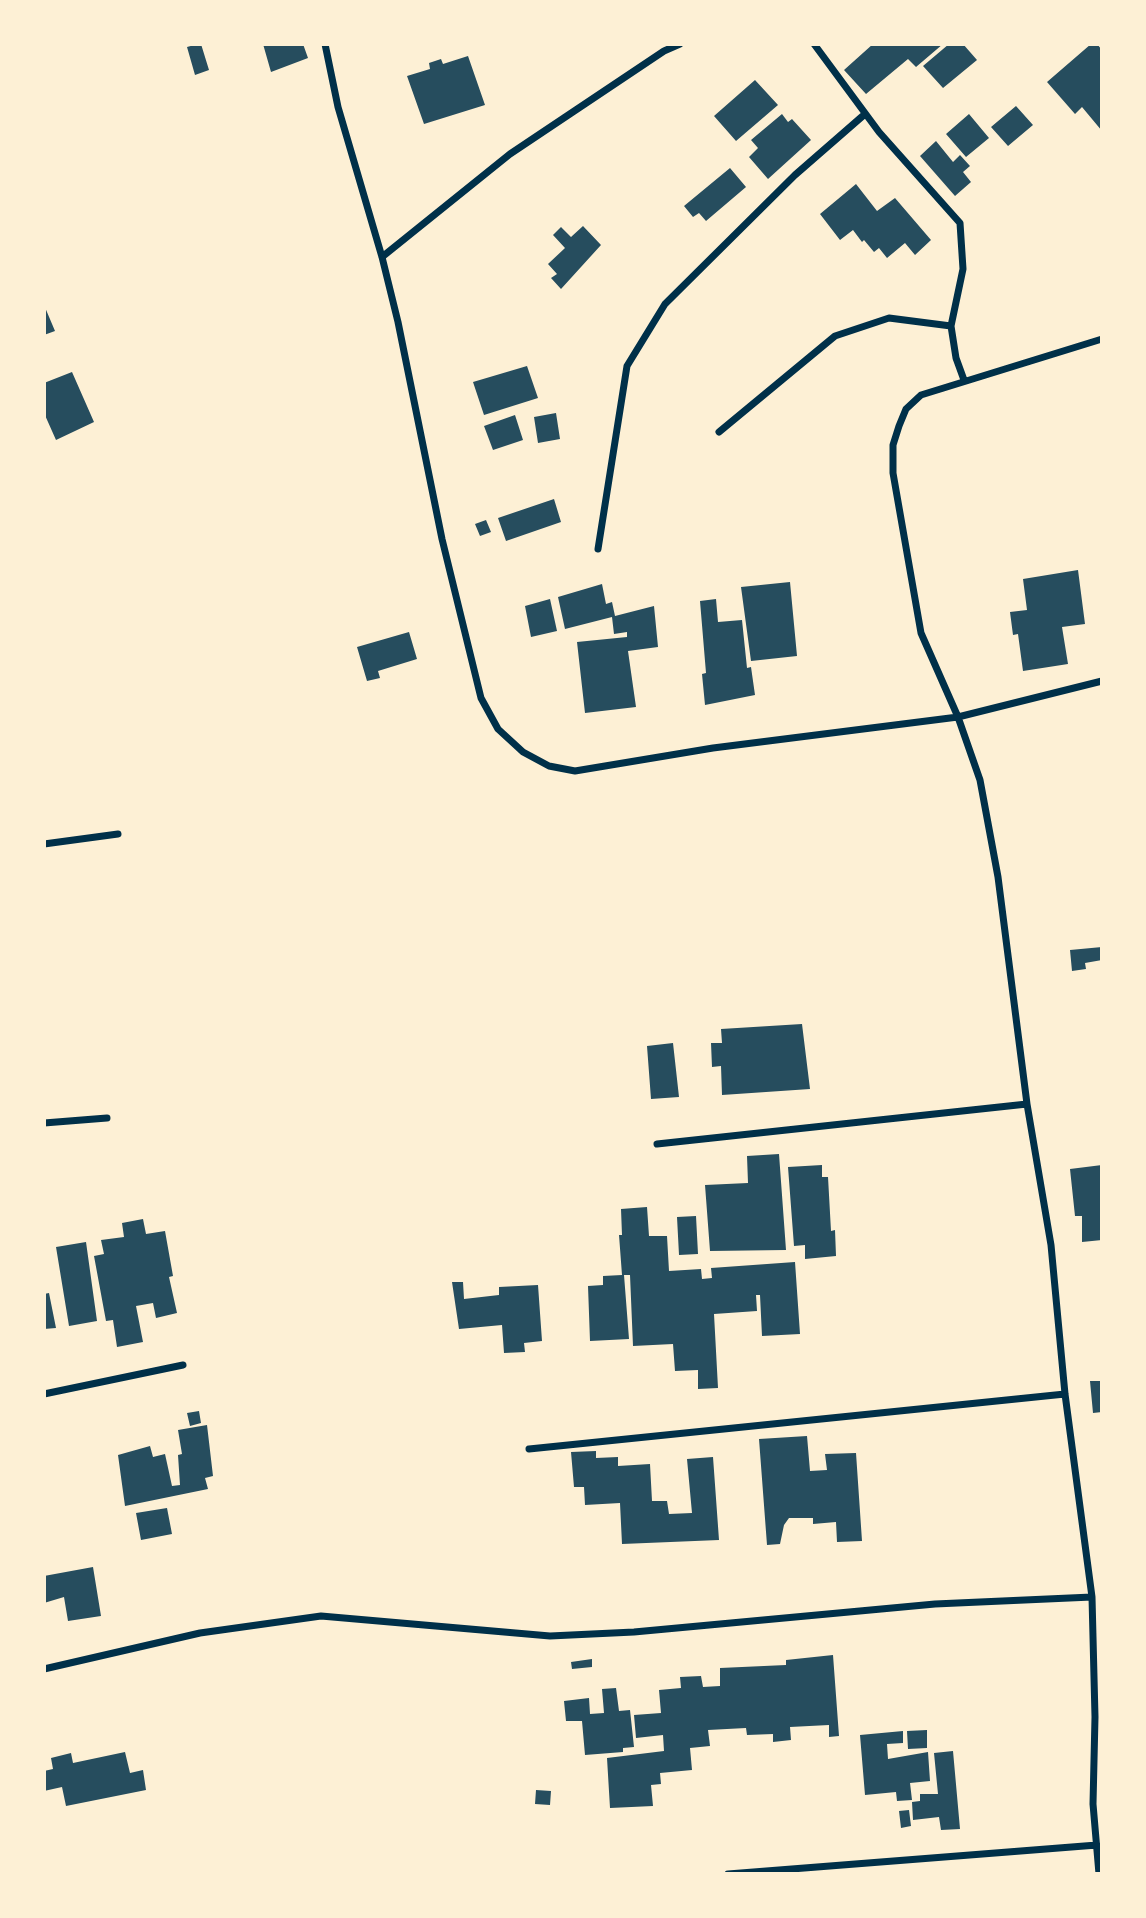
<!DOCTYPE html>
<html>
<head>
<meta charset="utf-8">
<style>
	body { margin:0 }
	#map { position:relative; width:1146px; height:1918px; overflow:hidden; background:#fdf0d5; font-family:Jost,sans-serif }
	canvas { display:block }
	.frame { position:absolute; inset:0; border:46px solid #fdf0d5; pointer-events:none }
</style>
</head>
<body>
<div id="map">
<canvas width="1146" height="1918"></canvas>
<div class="frame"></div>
</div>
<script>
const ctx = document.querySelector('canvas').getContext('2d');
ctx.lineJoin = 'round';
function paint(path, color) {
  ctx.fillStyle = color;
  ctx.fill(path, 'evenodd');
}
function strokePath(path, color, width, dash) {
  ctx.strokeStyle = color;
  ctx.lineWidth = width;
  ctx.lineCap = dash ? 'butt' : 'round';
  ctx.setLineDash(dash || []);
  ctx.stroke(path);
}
const building = new Path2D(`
	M198 44H201L209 70 195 75 187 47Z
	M263 44H303L308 58 271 72Z
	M873 44H943L916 67 908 59 866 94 844 70Z
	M949 44H963L977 60 943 88 923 66Z
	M1091 44H1097L1102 50V131L1082 107 1075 114 1047 82Z
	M468 56 485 105 424 124 407 76 430 69 429 63 441 59 443 64Z
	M755 80 778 105 736 141 714 116Z
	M1016 106 1033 125 1008 146 991 127Z
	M782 114 788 122 792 119 811 140 768 179 749 157 758 148 751 140Z
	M969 114 989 138 966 157 946 134Z
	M936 141 953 162 960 155 970 166 963 172 971 182 955 196 920 156Z
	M730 168 746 187 706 221 699 213 693 217 684 206Z
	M856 184 877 211 895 198 931 240 915 255 905 243 887 258 879 248 874 252 864 240 862 242 853 230 840 240 820 214Z
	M583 226 601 245 561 289 551 278 557 274 548 264 565 248 553 235 561 227 571 237Z
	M44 305 55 331 44 335Z
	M527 366 538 398 484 415 473 382Z
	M72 372 94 422 56 440 44 413V383Z
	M556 413 560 439 538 443 534 417Z
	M515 415 523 440 493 450 484 426Z
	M554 499 561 522 506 541 498 518Z
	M486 520 491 532 480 536 475 524Z
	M1078 570 1085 624 1062 627 1068 664 1023 671 1018 634 1013 635 1010 612 1027 610 1023 579Z
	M790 582 797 656 751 661 741 587Z
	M602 584 606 604 612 602 615 616 654 606 658 647 628 651 636 707 585 713 577 642 627 637V632L614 634 612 617 565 629 558 597Z
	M550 599 557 631 531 637 525 606Z
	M716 599 718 622 742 620 747 668 751 667 755 695 705 705 702 674 706 673 700 601Z
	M409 632 417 659 378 671 380 678 367 681 357 647Z
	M1102 947V960L1085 963 1086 969 1072 971 1070 950Z
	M802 1024 810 1089 722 1095 721 1066 712 1067 711 1043H722L721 1029Z
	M673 1043 679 1097 651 1099 647 1046Z
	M779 1154 786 1250 710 1251 705 1185 748 1183 747 1156Z
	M822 1165V1177H828L831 1231 835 1230 836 1256 805 1259V1245L794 1246 788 1167Z
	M1102 1165V1240L1082 1242V1216H1075L1070 1169Z
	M647 1207 649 1236H667L669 1271 701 1269 702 1279 712 1278 711 1268 795 1262 800 1334 762 1336 760 1295H756L757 1311 714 1314 718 1388 698 1389V1370L675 1371 673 1344 633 1346 630 1275H624L629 1339 590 1341 588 1286 603 1285V1276L622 1275 619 1235H622L621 1209Z
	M696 1216 698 1254 679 1255 677 1217Z
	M143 1219 146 1234 165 1231 173 1276 169 1277 177 1313 156 1318 153 1303 136 1306 143 1342 117 1347 113 1320 106 1321 94 1256 104 1254 101 1240 124 1237 122 1223Z
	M86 1242 97 1321 69 1326 56 1247Z
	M452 1282H463L464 1299 499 1295V1287L538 1285 542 1341 524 1343 525 1352 504 1353 502 1325 459 1329Z
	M49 1293 56 1328 44 1329V1294Z
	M1090 1381H1102V1412L1093 1413Z
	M199 1411 201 1423 190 1426 187 1413Z
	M207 1425 213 1476 205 1478 208 1489 125 1506 118 1455 150 1446 153 1457 165 1454 172 1486 180 1485 178 1455 182 1454 178 1430Z
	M807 1436 810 1471 827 1470 825 1454 856 1453 862 1541 837 1542 836 1522 813 1524V1518H789L784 1525 780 1544 767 1545 759 1439Z
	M596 1451V1458L618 1457V1466L650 1464 652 1501H667L669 1514 692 1513 687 1459 713 1457 719 1540 622 1544 620 1503 585 1505 584 1487H574L571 1452Z
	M167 1508 172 1534 141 1540 136 1513Z
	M93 1567 101 1616 68 1621 64 1597 44 1603V1576Z
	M833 1655 839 1736 829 1737V1725L790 1727 791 1740 773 1742V1734L747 1735 746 1728 708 1730 710 1746 690 1748 692 1770 660 1773 661 1784 651 1785 653 1806 610 1808 607 1758 664 1751 663 1735 636 1738 634 1715 661 1713 659 1690 681 1688 680 1677 701 1676 703 1687 720 1686V1668L786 1665V1660Z
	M592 1659V1667L572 1669 571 1662Z
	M616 1688 619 1711 630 1710 634 1747 623 1748V1752L585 1755 582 1721H566L564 1701 589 1698 590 1714 604 1713 602 1689Z
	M927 1730V1748L908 1749 907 1731Z
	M903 1731V1743L887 1744 888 1759 928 1752 930 1781 910 1783 912 1800 897 1801 896 1792 865 1795 860 1735Z
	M953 1751 960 1829 941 1830 939 1817 913 1820 912 1802 920 1801V1794H938L934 1753Z
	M125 1752 130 1773 143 1770 146 1790 66 1806 62 1787 44 1791V1771L53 1769 51 1758 71 1753 73 1763Z
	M536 1790 551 1791 550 1805 535 1804Z
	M909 1810 911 1826 901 1828 899 1811Z`);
const minor = new Path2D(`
	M325 44 338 107 382 257 398 322 442 539 481 698 498 729 523 752 549 766 575 771 713 748 958 717 1102 681
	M814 44 879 132 960 223 963 269 951 326 956 358 964 380
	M382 257 510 154 664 51 680 44
	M719 432 835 336 889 318 951 326
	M598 549 627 366 665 304 795 175 865 114
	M44 844 118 834
	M44 1123 107 1118
	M657 1144 1027 1104
	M44 1394 183 1365
	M529 1449 1065 1394
	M44 1669 200 1633 321 1616 550 1636 634 1632 935 1604 1092 1597
	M728 1874 1097 1845
	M1099 1874 1093 1804 1095 1717 1092 1597 1065 1394 1051 1245 1027 1104 998 877 980 780 958 717 921 633 893 473V445L899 426 906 409 921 395 1102 339`);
paint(building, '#264d5e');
strokePath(minor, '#003049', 7);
</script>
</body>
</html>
